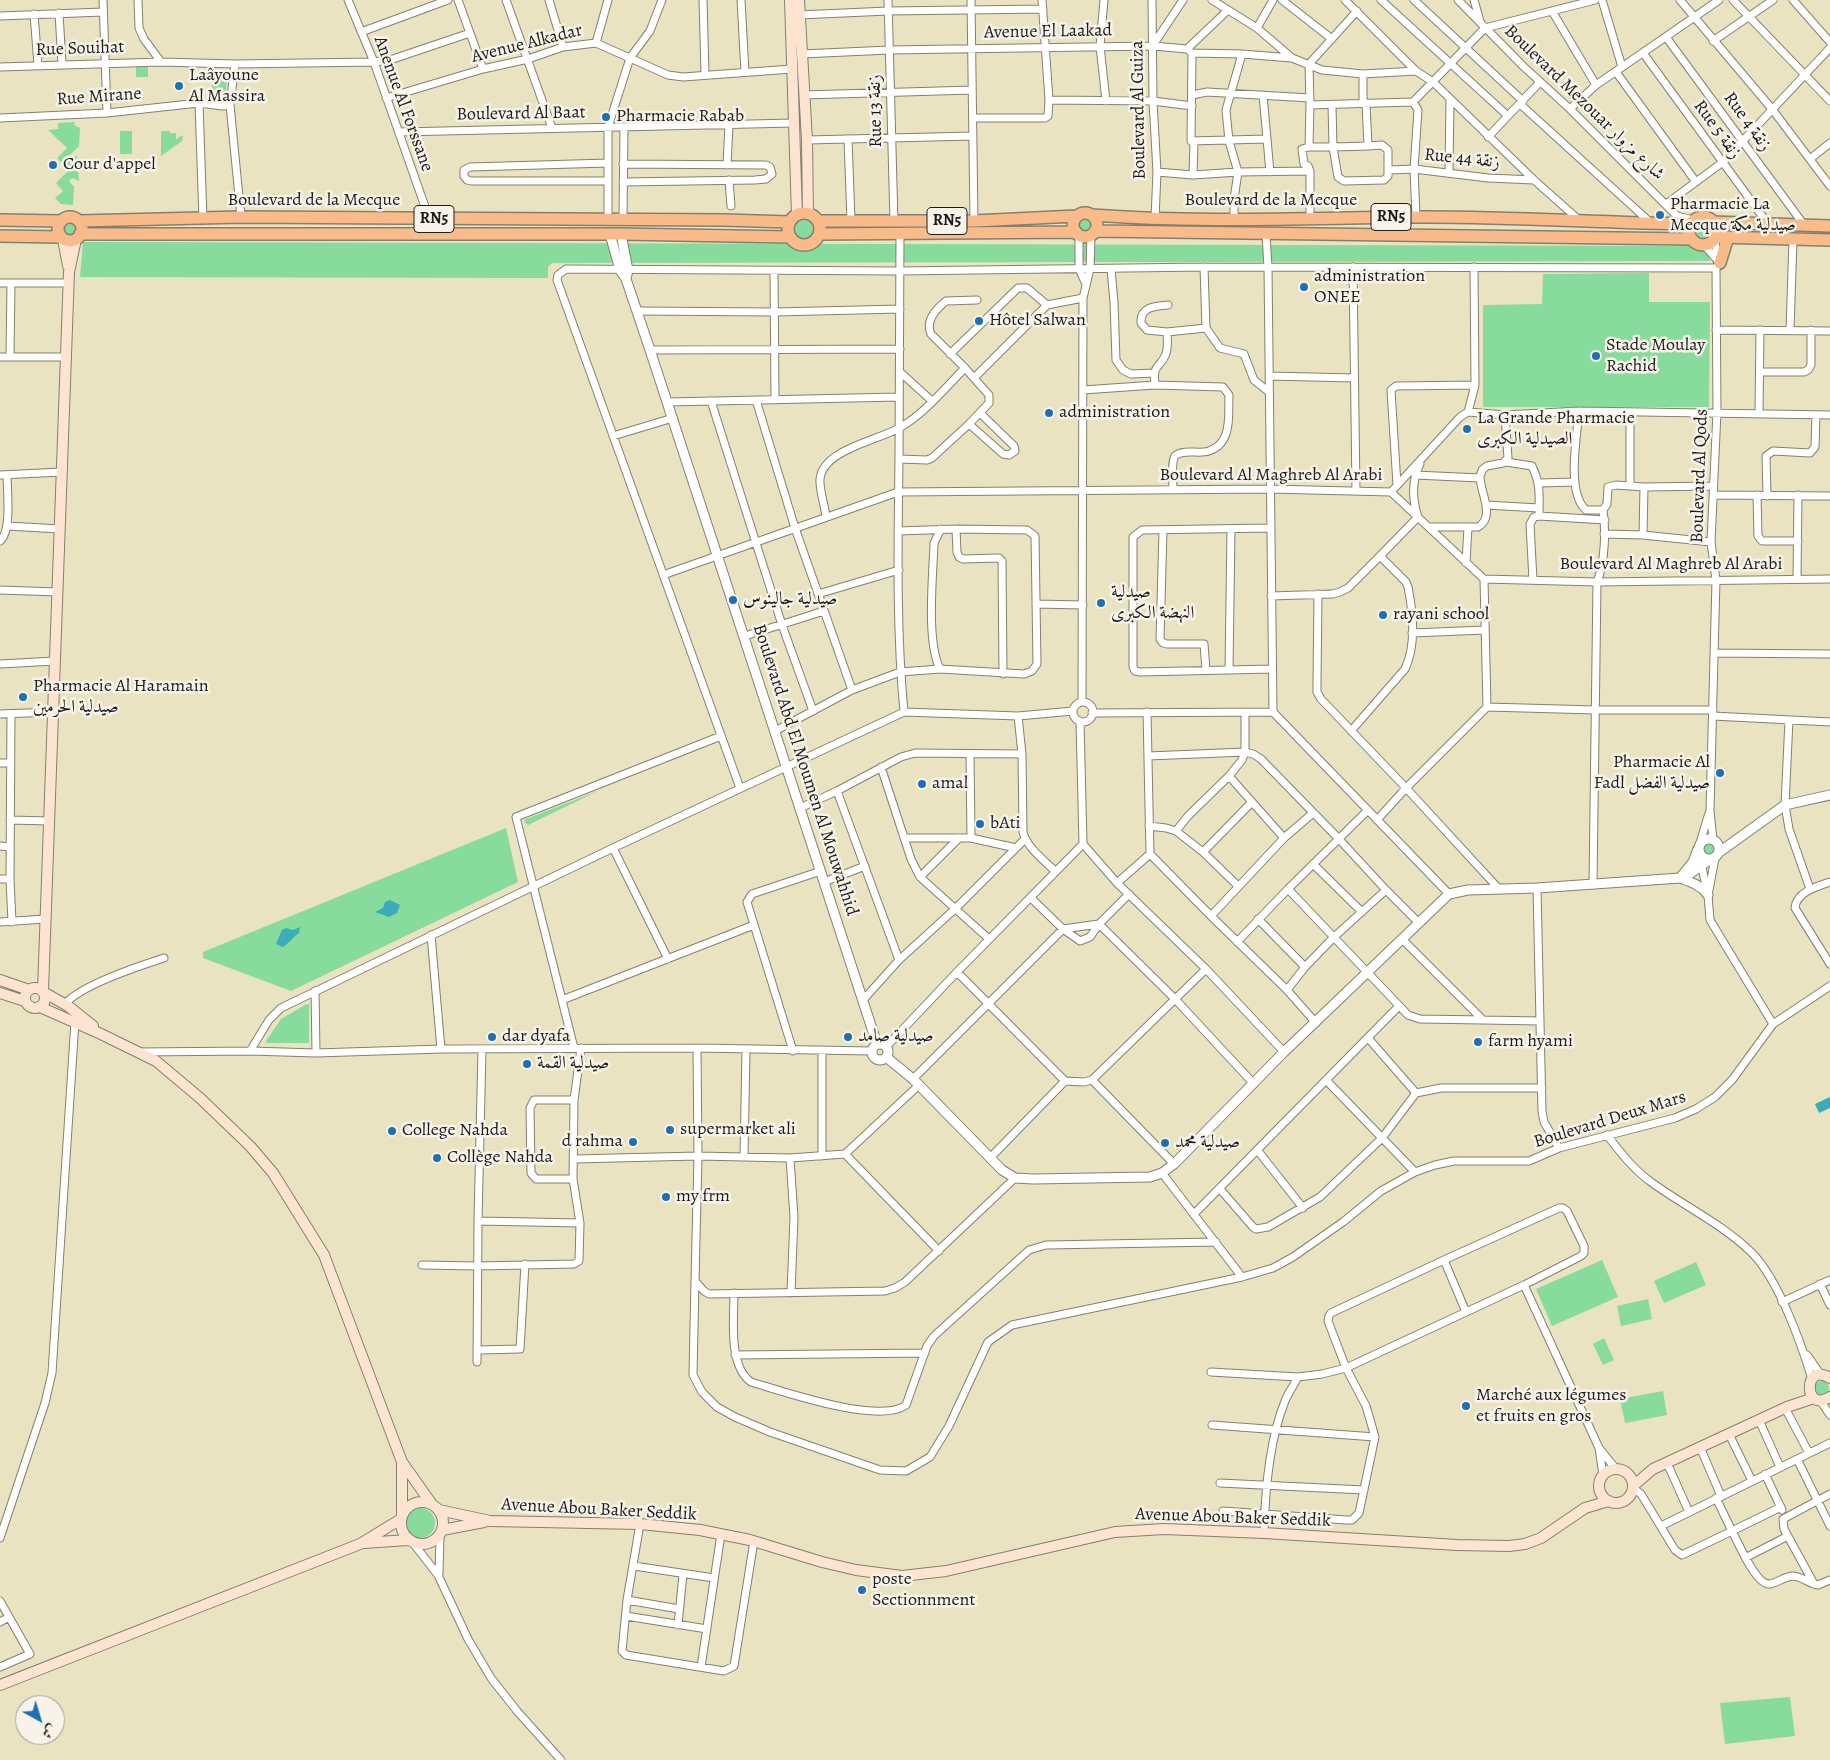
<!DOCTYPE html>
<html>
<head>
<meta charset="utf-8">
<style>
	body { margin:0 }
	#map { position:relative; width:1830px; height:1760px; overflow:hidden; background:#eae3c2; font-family:Alegreya,Amiri,serif }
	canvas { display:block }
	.north { position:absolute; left:15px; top:1695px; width:50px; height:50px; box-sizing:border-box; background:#f7f3e8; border:1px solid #9f9d96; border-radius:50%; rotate:141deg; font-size:14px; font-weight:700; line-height:20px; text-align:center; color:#1c1c1c }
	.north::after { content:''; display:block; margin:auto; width:18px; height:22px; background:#1f6fb2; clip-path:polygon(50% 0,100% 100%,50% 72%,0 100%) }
</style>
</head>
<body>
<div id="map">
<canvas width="1830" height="1760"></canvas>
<div class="north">ش</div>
</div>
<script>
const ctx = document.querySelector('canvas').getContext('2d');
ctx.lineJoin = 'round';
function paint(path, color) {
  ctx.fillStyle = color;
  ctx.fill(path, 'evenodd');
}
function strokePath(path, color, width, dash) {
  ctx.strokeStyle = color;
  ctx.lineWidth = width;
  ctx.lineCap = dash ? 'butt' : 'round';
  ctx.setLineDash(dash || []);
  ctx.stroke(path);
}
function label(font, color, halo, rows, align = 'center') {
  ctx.font = font + ' Alegreya,Amiri,serif';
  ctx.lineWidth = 5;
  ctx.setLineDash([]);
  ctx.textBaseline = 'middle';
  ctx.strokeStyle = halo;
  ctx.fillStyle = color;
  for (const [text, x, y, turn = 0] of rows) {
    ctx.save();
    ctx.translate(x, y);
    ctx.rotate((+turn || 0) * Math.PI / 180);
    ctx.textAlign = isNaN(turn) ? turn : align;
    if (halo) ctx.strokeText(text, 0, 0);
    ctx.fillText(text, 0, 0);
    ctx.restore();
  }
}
const green = new Path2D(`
	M136 66H148V77H136Z
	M212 76H227L226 93H212Z
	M75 122 74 125 80 128 79 146 69 156H77L79 181 72 178 69 181 74 187 73 205 61 204 55 198 63 191 56 183 69 170 57 158 67 148 48 130 58 129V123Z
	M120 131H132V154H120Z
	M161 131H170V133H176V139L183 135 182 141 161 156Z
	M1077 225a8 8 0 1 1 16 0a8 8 0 1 1-16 0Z
	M792 229a11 11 0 1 1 22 0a11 11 0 1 1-22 0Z
	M63 228a7 7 0 1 1 14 0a7 7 0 1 1-14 0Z
	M1695 231a8 8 0 1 1 16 0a8 8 0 1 1-16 0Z
	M83 242 1693 246C1702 248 1709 251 1710 261L552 263 548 267V278L80 277Z
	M1649 273V302H1710L1709 407H1483V305L1542 304 1543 274Z
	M598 791 528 825 524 822 526 819Z
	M506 828 518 882 291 991 203 958V952Z
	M1701 849a8 8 0 1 1 16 0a8 8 0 1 1-16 0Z
	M309 1004V1043H267L266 1041 281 1019 305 1005Z
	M1602 1260 1618 1297 1552 1326 1536 1289Z
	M1696 1262 1706 1285 1664 1303 1654 1281Z
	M1648 1299 1652 1319 1621 1326 1617 1306Z
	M1604 1338 1614 1360 1603 1365 1593 1344Z
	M1815 1388a7 7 0 1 1 14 0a7 7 0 1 1-14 0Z
	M1663 1391 1667 1415 1625 1423 1620 1399Z
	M405 1523a15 15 0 1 1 30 0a15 15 0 1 1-30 0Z
	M1790 1697 1795 1736 1725 1744 1720 1703Z`);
const water = new Path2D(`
	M390 900 400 905 397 913 389 917 375 912 383 908 385 902Z
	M300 927 299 933C293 937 290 942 283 947L276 944 282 930 286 928 293 930Z
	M1830 1097V1108L1819 1113 1815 1104Z`);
const minor = new Path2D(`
	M103 0 107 113
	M138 0 139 28 144 39 161 62
	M348 0 374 62 429 218
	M458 0 483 69
	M506 0 552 128
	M549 0 563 47
	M703 0 705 74
	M741 0 745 72
	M888 0 894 221
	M971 0 974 221
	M1104 0 1100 46 1106 101
	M1152 0 1153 101 1157 172 1155 219
	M1212 0 1257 28 1292 58 1322 70 1363 74 1416 71
	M1282 0 1332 39
	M1345 0 1416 71 1433 82 1534 180 1579 220
	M1381 0 1508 116
	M1414 0 1523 101
	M1458 0 1524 67 1570 109 1677 216 1693 220
	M1474 0 1480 21
	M1602 0 1622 67
	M1680 0 1772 109 1830 186
	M1733 0 1830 101
	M1793 0 1830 42
	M1552 11 1596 85
	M59 13 62 64
	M34 14 38 65
	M799 15 888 11 1043 9
	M0 16 103 12
	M1257 28 1273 0
	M361 32 448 0
	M1666 37 1804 225
	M1713 41 1773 0
	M596 43 608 0
	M1153 45 1183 0
	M1187 49 1228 10
	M1192 53 1191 141 1194 143 1193 175
	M1643 53 1768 224
	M802 54 889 50 1153 46 1187 49 1192 53 1242 54 1292 58
	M0 67 161 62 235 64 374 62 390 60 470 33
	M1616 72 1696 182
	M1363 74V100L1366 104 1368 146
	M804 95 972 90
	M1192 95 1207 92 1310 98
	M1263 95 1270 172
	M386 98 483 69 528 59 563 47 596 43 668 75 683 77 792 69
	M1049 100 1153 101 1192 106
	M1413 102 1418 110 1414 169 1416 217
	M199 103 203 219
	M1520 104 1651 223
	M230 105 241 217
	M1310 105 1413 102 1485 28 1595 0
	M1570 109 1596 85 1719 0
	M0 118 107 113 199 103 223 106 230 105 235 64
	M973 118H1045L1048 116 1049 100 1042 0
	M399 132 794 123
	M1488 137 1540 82
	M848 139 851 221
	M807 140 973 136
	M1191 141 1266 139
	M1309 147C1333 147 1358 147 1382 145L1388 150V176L1384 180 1344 181 1338 177 1333 147 1332 105
	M1810 159 1830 143
	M727 165 729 125
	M1388 170 1414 169 1488 178 1534 180
	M1157 172 1193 175 1238 172 1310 171
	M1449 172 1450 100
	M729 180 731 206
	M608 181H471L467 180 464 176V170L470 167 608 163
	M623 182 755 180 766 179 772 174 770 167 766 165 623 164
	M1666 204 1723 162 1830 48
	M1310 219V171L1308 166 1304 164 1302 149 1309 147 1310 105 1309 64 1357 11
	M623 220 624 127
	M1234 220V199L1238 172 1229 141 1226 110 1242 54
	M608 221V127L630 58 650 31 662 0
	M900 233C899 308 900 383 899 458 898 542 896 628 904 712
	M1266 234 1268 267 1273 712 1449 894
	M1079 235V269L1086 284
	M1714 239 1719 260
	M1704 245 1719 262
	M1204 267 1206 328 1220 348 1244 354 1254 380 1269 392
	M1353 267 1356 491
	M1111 269 1114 302 1116 360 1123 370 1131 374 1154 373
	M774 271 775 400
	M0 283H68
	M637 311 775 312 900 309
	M1716 330 1830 331
	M1790 330 1793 240
	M1167 332 1147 330 1141 323C1140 307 1155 306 1168 305
	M650 350 900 349
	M950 354 1018 288H1027L1047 305
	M0 357H66
	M10 357 11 283
	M900 372 932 401
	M1760 372H1804L1808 370 1811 365V330
	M1269 376 1354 378
	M974 378 1047 305 1083 298
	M1083 390 1155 385
	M756 400 795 528 852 690 775 731
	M711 401 782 625 813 711
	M667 402 899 397
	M1579 411C1577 436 1566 493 1586 510H1603
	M1468 412 1475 385 1474 267
	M1759 413 1760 330
	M969 424 1003 454 1009 455 1015 451 1014 446 980 413
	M613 436 673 418
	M899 459 927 460 932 458 969 424 989 403V395L965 368 931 334C925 321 936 309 946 301L977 300
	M1506 462 1532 466C1541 485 1539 495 1539 516
	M0 475 62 472
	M1415 475 1480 478
	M1540 483 1574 482
	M1397 485 1391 390 1396 386 1475 385
	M1630 486V412
	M1644 487 1713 486
	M1173 490C1173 483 1171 461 1175 456 1179 452 1185 452 1190 452 1196 452 1203 453 1209 451 1233 443 1228 415 1229 395L1223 387 1155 385C1153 364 1157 371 1165 356 1169 349 1167 340 1167 332L1206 328
	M1391 492 1460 417 1468 412 1505 415 1579 411 1830 415
	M1714 495 1830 496
	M1757 495 1758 536 1762 541H1798
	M1767 496 1766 456 1773 451 1810 453 1815 447 1816 415
	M1486 505 1539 508
	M826 517C825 506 819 489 820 479 823 449 880 440 901 427 926 412 945 388 965 368
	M7 526 60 529
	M1429 527H1478C1496 517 1480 492 1480 477 1480 475 1482 472 1482 470L1487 466 1503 463 1508 458 1505 415
	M1269 528 1142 530 1133 537V667L1135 671 1140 672 1272 669
	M956 529 957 552 959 557 963 559 999 558 1002 561 1003 674
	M1163 530 1160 639 1163 643 1167 644H1204L1206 670
	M1604 534 1643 535 1711 542
	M0 541C12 531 7 490 7 475
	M1466 563 1468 527
	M663 575 898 492 1270 489 1391 492 1484 579 1597 582 1830 579
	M1484 579 1487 707 1596 710H1713
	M1797 579 1798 495
	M1533 580 1530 524 1534 517 1539 516 1605 520
	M0 590 57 592
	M818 594 899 570
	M1318 594 1317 681V692L1321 699 1406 788 1499 889
	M1271 596 1332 594 1340 592 1348 588 1380 556 1418 517C1412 499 1411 482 1420 464
	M1036 604 1083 605
	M1412 633 1485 630
	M745 636 824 611
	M1715 653 1830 654
	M0 664 55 661
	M940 669C926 641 933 576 934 543L941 529
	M1229 670 1231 529
	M852 690 900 672 940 669 1024 674 1032 671 1037 664 1035 536 1027 530 956 529 898 531
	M1082 702 1083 298 1090 269 1091 235
	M1073 712a10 10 0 1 1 20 0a10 10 0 1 1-20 0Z
	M1147 712 1150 854 1211 916 1287 990 1316 1023
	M1092 713 1273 712
	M0 714 53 712
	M11 714 10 879 12 922
	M1018 716 1022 754 1023 832C1027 848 1044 860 1055 871
	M1713 716 1830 722
	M1789 720 1785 805 1789 829 1810 889
	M1351 731 1405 669C1416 646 1413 612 1408 587L1406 582 1380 556
	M970 754 971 838
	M1148 756 1245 752 1253 754 1261 759 1338 838 1386 890 1419 923
	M0 763H10
	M881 767 911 859 920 877 989 939
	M1229 776 1284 838
	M740 788 557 280 558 275 566 269 899 271 1204 267 1716 268
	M837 791 899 960
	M800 808 837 791 901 757 915 753 1022 754
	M10 820 49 821
	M1377 820 1406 788 1487 707
	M1149 826 1166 828 1176 831 1203 852 1238 886
	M1176 831 1188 816 1229 776 1242 760 1245 752V712
	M904 838H971L1016 848
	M1713 840 1710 811 1716 580 1711 542 1717 412 1716 268 1718 265
	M1700 843 1709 813
	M1083 844 1117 883 1206 969 1284 1052
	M0 846 10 847
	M613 848 668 959
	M1203 852 1252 802
	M1699 854 1708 895 1710 920 1773 1024
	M1313 864 1362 912
	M920 877 959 838
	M0 879H10
	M824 882 865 866
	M1830 882C1818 886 1796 892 1795 908L1830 964
	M1117 883 1150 854
	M1593 885 1597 582C1605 562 1606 531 1603 510L1607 504 1608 487 1616 485 1644 487 1643 535
	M1537 888 1542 1111 1544 1122 1559 1148
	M1288 889 1408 1015 1420 1019 1483 1020
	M1709 890 1715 858
	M1031 898 1063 929 1080 941 1090 937 1099 924 1175 999 1254 1084
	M1211 916 1284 838 1313 813
	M1258 919 1305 967
	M0 922 45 919
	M431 935 441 1049
	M1402 939 1483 1020 1540 1021
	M1237 942 1288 889 1368 810
	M957 972 1065 1081
	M1287 990 1305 967 1334 937 1386 890
	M315 991 316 1053
	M562 1000 754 925
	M863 1000 899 960 955 909 1025 839
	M65 1004C81 985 139 966 164 958
	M1368 1038 1416 1093 1441 1088H1542
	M886 1047 957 972 1083 844 1080 721
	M574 1048 516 817 721 736
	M697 1048 698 1156 695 1281 704 1291 709 1294 885 1291 895 1288 905 1282 1015 1178
	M822 1050V1156
	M250 1051 269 1020 281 1008 613 848 904 712 1018 716 1073 711
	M793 1051 747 902 752 894 821 871
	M140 1052 250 1051 316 1053 441 1049 697 1048 872 1051
	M913 1079 1063 929 1099 924 1129 894
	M1092 1080 1174 1164
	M1327 1081 1415 1172
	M1607 1135C1620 1152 1634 1170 1651 1182 1684 1206 1722 1224 1751 1252 1778 1278 1801 1343 1812 1379
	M1258 1151 1303 1208
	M845 1154 919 1085
	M744 1156 746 1050
	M790 1158 794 1217 791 1293
	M990 1158 1065 1081 1084 1082 1092 1080 1206 969
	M574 1159 698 1156 790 1158 845 1154 939 1251
	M1162 1173 1242 1277
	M573 1179H536L531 1173 530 1108 534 1100H574
	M1220 1189 1253 1227 1256 1229 1268 1227 1320 1197 1382 1138 1416 1093
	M1194 1214 1399 1006
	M478 1221 580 1223
	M1444 1260 1466 1312
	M422 1265 477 1266 574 1264 579 1261 580 1223 573 1179 574 1100 581 1048
	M695 1281 693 1375 702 1392 717 1407 735 1417 770 1432 880 1470 906 1471 930 1457 949 1426 988 1342 1012 1325 1242 1277 1273 1268 1293 1257 1343 1222 1381 1191 1415 1172 1435 1165 1454 1161H1529L1559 1148 1675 1118 1696 1109 1715 1097 1732 1080 1773 1024 1830 986
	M1820 1284 1830 1305
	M1524 1285 1599 1448 1616 1469
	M734 1293C734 1318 728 1366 751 1382 782 1391 879 1425 906 1405L927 1346 934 1336 1029 1250 1046 1245 1216 1242
	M1782 1302 1830 1280
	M478 1350 520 1349 525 1264
	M735 1355 925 1353
	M1807 1355 1821 1375
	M477 1362 478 1221 482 1049
	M1211 1372 1298 1377 1322 1374 1346 1368 1524 1285 1581 1256 1584 1253V1246L1567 1211 1563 1208H1559L1444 1260 1331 1313 1329 1316 1328 1321 1346 1368 1366 1406 1375 1437 1359 1513 1352 1520H1346L1223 1511
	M1820 1400 1830 1415
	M1785 1408 1809 1453
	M1759 1420 1780 1467
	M1212 1425 1375 1437
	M1729 1434 1752 1481
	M1700 1447 1721 1496
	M1599 1448 1603 1475
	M1797 1459 1830 1526
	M1667 1463 1689 1512
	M1765 1474 1782 1510
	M1220 1483 1364 1490
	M1633 1490 1637 1491 1641 1494 1675 1550 1682 1555 1732 1531C1738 1542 1756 1586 1770 1584 1777 1583 1784 1577 1792 1576 1802 1576 1809 1584 1818 1585L1830 1580
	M1716 1498 1732 1531 1781 1507
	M640 1524 627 1600 622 1651 626 1655 724 1671 734 1666 754 1541
	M1661 1526 1830 1443
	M1264 1533C1265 1493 1270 1438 1285 1401 1288 1393 1294 1385 1298 1377
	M0 1538 45 1403 52 1373 75 1021
	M413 1543 438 1575 468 1639 491 1678 517 1711 561 1760
	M1747 1557 1788 1536
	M634 1566 714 1578
	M439 1574 440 1535
	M1814 1584 1784 1529 1783 1519 1830 1494
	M627 1600 679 1609
	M0 1601 30 1654 0 1667
	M626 1616 707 1629
	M0 1622 9 1617
	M678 1625 683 1574
	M701 1667 721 1534`);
const tertiary = new Path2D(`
	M610 234 620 270 626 279 650 350 877 1044
	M621 234 628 270 626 279
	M1699 849a10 10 0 1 1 20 0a10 10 0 1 1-20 0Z
	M1718 853 1785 805 1830 795
	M1680 878 1693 862 1698 849
	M1680 878C1691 882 1701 885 1708 895
	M872 1052a8 8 0 1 1 16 0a8 8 0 1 1-16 0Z
	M886 1057 913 1079 1002 1170 1015 1178 1033 1179 1150 1177 1162 1173 1174 1164 1284 1052 1449 894 1468 890 1537 888 1680 878 1688 875 1711 859`);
const secondary = new Path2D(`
	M790 0 797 215
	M799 0 807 140 808 214
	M63 239 68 266
	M0 980 29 990
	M25 998a10 10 0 1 1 20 0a10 10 0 1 1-20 0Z
	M43 990 69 272 76 239
	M0 993 25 1001
	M45 993 68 1006 93 1026
	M40 1007 101 1034 156 1061 200 1098 250 1146 273 1173 324 1255 402 1462 431 1503
	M1830 1378C1803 1361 1803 1414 1830 1397
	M1599 1486a17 17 0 1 1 34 0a17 17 0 1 1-34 0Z
	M1633 1486 1653 1469 1787 1407 1814 1398
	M401 1523a21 21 0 1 1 42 0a21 21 0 1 1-42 0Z
	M439 1510 490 1521 640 1524 700 1530 750 1540 822 1562 856 1570 902 1576 946 1571 1115 1532 1164 1529 1264 1533 1457 1545 1509 1546 1525 1544 1541 1538 1585 1508 1609 1501
	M402 1516V1462
	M442 1530 484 1522
	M364 1543 408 1540
	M0 1685 360 1544 401 1519`);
const primary = new Path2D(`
	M1073 225a12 12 0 1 1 24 0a12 12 0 1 1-24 0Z
	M788 229a16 16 0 1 1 32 0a16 16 0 1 1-32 0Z
	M1092 215C1200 223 1306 218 1414 217 1506 216 1599 223 1691 224
	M58 229a12 12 0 1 1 24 0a12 12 0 1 1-24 0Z
	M1689 231a14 14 0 1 1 28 0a14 14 0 1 1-28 0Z
	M0 220 61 221
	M79 221 241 217 724 220 790 222
	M818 221H974L1076 216
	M1713 222 1830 226
	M1096 231 1691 239
	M80 234H621L790 237
	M819 234 1076 232
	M0 236 60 237
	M1716 237 1830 240
	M1720 263 1728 237`);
const markers = [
	[179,86,5,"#1f6fb2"],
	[606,117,5,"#1f6fb2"],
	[53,165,5,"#1f6fb2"],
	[1660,215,5,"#1f6fb2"],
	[1304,287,5,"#1f6fb2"],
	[979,321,5,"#1f6fb2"],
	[1596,356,5,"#1f6fb2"],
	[1049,413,5,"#1f6fb2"],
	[1467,429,5,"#1f6fb2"],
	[733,600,5,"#1f6fb2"],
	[1101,603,5,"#1f6fb2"],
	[1383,615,5,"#1f6fb2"],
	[23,697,5,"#1f6fb2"],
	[1720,773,5,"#1f6fb2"],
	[922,784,5,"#1f6fb2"],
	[980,824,5,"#1f6fb2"],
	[492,1037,5,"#1f6fb2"],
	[848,1037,5,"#1f6fb2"],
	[1478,1042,5,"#1f6fb2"],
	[527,1064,5,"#1f6fb2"],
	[670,1130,5,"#1f6fb2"],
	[392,1131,5,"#1f6fb2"],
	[633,1142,5,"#1f6fb2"],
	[1165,1143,5,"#1f6fb2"],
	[437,1158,5,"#1f6fb2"],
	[666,1197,5,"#1f6fb2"],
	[1466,1406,5,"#1f6fb2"],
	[862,1590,5,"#1f6fb2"]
];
const shields = [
	[1391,217,40],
	[434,219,40],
	[947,221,40]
];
const shieldNames = [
	["RN5",1391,217],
	["RN5",434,219],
	["RN5",947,221]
];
const streetNames = [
	["Avenue El Laakad",1048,32,-1],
	["Avenue Alkadar",527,44,-14],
	["Rue Souihat",80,49,-2],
	["Rue Mirane",99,97,-4],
	["Boulevard Mezouar شارع مزوار",1584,103,44],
	["Anenue Al Forssane",403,104,70],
	["Boulevard Al Guiza",1139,110,-91],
	["Rue 13 زنقة",876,111,-91],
	["Boulevard Al Baat",521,114,-1],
	["Rue 4 زنقة",1747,122,54],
	["Rue 5 زنقة",1717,130,54],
	["Rue 44 زنقة",1462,159,6],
	["Boulevard de la Mecque",314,201],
	["Boulevard de la Mecque",1271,201],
	["Boulevard Al Maghreb Al Arabi",1271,476],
	["Boulevard Al Qods",1700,476,-88],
	["Boulevard Al Maghreb Al Arabi",1671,565],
	["Boulevard Abd El Moumen Al Mouwahhid",805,770,72],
	["Boulevard Deux Mars",1610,1120,-17],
	["Avenue Abou Baker Seddik",599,1510,3],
	["Avenue Abou Baker Seddik",1233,1518,2]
];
const poiNames = [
	["Laâyoune",189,76],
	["Al Massira",189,97],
	["Pharmacie Rabab",616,117],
	["Cour d'appel",63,165],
	["Pharmacie La",1670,205],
	["Mecque صيدلية مكة",1670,226],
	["administration",1314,277],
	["ONEE",1314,298],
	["Hôtel Salwan",989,321],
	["Stade Moulay",1606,346],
	["Rachid",1606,367],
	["administration",1059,413],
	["La Grande Pharmacie",1477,419],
	["الصيدلية الكبرى",1477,440],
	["صيدلية",1111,593],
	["النهضة الكبرى",1111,614],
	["صيدلية جالينوس",743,600],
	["rayani school",1393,615],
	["Pharmacie Al Haramain",33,687],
	["صيدلية الحرمين",33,708],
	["Pharmacie Al",1710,763,"right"],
	["Fadl صيدلية الفضل",1710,784,"right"],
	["amal",932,784],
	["bAti",990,824],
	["dar dyafa",502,1037],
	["صيدلية صامد",858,1037],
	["farm hyami",1488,1042],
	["صيدلية القمة",537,1064],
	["supermarket ali",680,1130],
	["College Nahda",402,1131],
	["d rahma",623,1142,"right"],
	["صيدلية محمد",1175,1143],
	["Collège Nahda",447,1158],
	["my frm",676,1197],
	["Marché aux légumes",1476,1396],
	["et fruits en gros",1476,1417],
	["poste",872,1580],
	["Sectionnment",872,1601]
];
paint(green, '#86db9d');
paint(water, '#3cabba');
strokePath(minor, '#83806f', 9);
strokePath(tertiary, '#83806f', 11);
strokePath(secondary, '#83806f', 12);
strokePath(primary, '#83806f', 14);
strokePath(minor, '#fff', 7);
strokePath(tertiary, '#fff', 9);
strokePath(secondary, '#fde4d1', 10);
strokePath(primary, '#fabb8b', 11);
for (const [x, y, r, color] of markers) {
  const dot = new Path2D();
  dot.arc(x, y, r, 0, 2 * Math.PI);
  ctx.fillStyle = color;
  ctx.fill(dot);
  strokePath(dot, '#f7f3e8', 2);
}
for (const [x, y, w] of shields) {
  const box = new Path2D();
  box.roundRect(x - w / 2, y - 13.5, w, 27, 4);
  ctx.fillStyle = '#f7f3e8';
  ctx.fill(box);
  strokePath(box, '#1c1c1c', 1);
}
label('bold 16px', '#1c1c1c', null, shieldNames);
label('18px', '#1c1c1c', '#f7f3e8', streetNames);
label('18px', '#1c1c1c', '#f7f3e8', poiNames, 'left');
</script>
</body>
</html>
